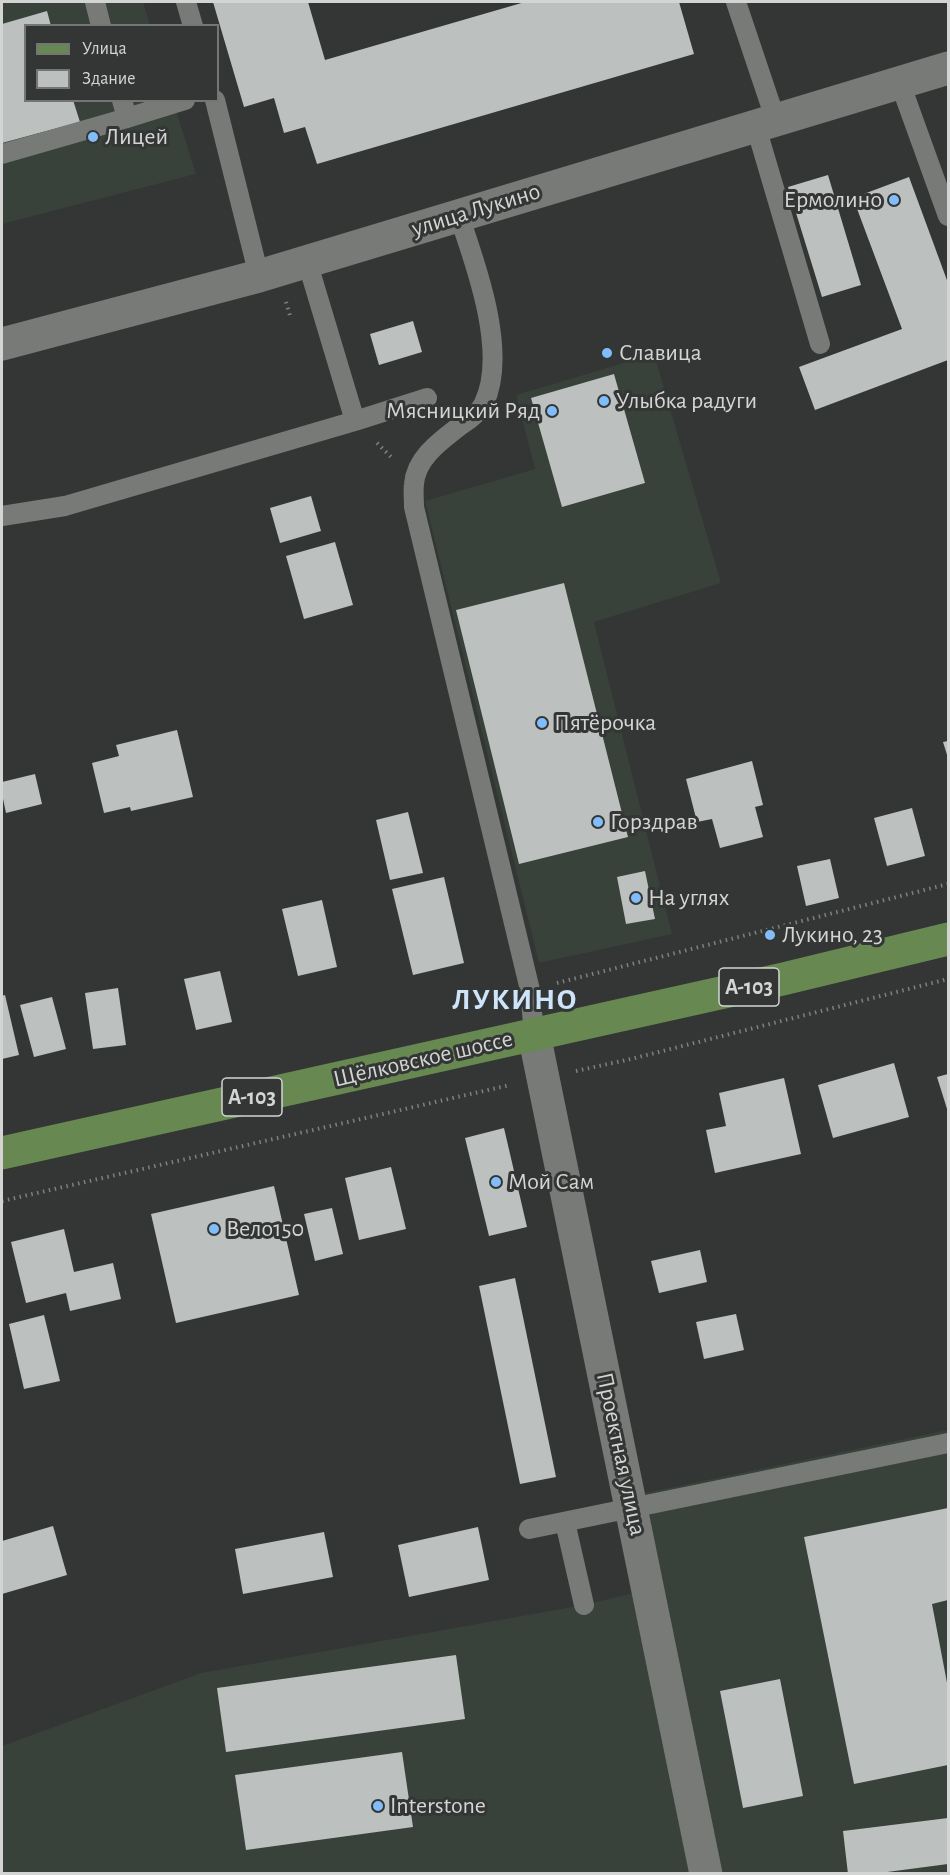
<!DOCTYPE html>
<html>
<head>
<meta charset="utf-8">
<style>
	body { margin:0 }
	#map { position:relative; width:950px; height:1875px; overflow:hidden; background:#333634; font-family:"Alegreya Sans",sans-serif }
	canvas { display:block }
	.frame { position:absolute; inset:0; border:3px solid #d3d5d4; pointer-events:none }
	.legend { position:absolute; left:24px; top:24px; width:195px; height:78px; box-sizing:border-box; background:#333634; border:2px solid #737674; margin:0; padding:8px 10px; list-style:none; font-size:18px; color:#d3d5d4 }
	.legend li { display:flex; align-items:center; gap:12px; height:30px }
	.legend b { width:30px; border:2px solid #737674 }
</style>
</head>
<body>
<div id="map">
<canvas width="950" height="1875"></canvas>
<div class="frame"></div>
<ul class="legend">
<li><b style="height:8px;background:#678951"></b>Улица</li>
<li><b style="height:16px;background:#bcc0bf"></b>Здание</li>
</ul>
</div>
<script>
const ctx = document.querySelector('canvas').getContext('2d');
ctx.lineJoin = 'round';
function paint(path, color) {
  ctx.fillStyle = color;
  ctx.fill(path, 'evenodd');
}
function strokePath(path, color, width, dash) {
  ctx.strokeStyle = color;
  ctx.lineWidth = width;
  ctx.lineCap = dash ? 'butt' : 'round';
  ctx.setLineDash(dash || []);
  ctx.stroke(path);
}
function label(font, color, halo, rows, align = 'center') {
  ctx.font = font + ' "Alegreya Sans",sans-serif';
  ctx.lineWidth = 6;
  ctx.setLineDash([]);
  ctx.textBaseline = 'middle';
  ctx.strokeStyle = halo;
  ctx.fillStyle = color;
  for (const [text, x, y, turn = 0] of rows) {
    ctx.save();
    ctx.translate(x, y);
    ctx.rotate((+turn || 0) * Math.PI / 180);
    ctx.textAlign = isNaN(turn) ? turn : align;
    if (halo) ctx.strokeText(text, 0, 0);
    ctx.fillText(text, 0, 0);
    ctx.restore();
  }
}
const built = new Path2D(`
	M2 2H143L150 25 26 26V100L173 101 196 174 2 224Z
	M654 354 721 583 594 622 672 934 539 963 425 501 535 469 516 395Z
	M948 1430V1873L2 1874V1746L201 1673 584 1605 662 1586 645 1493Z`);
const building = new Path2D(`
	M213 2H308L325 60 525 2H679L694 54 317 164 305 127 284 133 274 98 244 107Z
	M47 11 51 26H26V100H73L80 122 2 143V24Z
	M828 175 861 285 822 297 788 187Z
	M909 177 948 283V360L815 410 799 367 902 329 853 198Z
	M413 321 422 352 379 365 370 334Z
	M614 374 645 483 562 507 531 398Z
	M311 496 321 531 280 543 270 508Z
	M335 542 353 605 304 619 286 556Z
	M564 583 628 837 519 864 456 610Z
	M177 730 193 797 131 811 130 807 104 813 92 763 119 756 116 745Z
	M948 741V758L943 742Z
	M752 761 763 805 755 807 763 837 720 848 712 819 697 822 686 779Z
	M35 774 42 804 6 813 2 794V782Z
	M912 808 925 856 887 866 874 818Z
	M408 812 423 873 390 880 376 820Z
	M830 859 839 898 806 906 797 866Z
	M645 871 655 919 626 924 617 877Z
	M444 877 464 963 413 975 392 889Z
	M322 900 337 967 298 976 282 909Z
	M220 971 232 1022 196 1030 184 979Z
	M118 988 126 1045 93 1049 85 993Z
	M5 995 19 1055 2 1059V996Z
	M52 997 66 1049 34 1057 20 1005Z
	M894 1063 909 1117 833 1138 818 1085Z
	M948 1074V1112L937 1077Z
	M784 1078 801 1154 715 1173 706 1130 726 1126 719 1093Z
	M504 1128 527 1227 489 1236 465 1138Z
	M391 1167 406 1229 359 1240 345 1178Z
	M274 1186 299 1295 176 1323 151 1214Z
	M332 1208 343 1254 315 1261 304 1214Z
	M64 1229 74 1272 113 1263 121 1299 70 1311 66 1293 26 1303 11 1242Z
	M700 1250 707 1282 659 1293 651 1261Z
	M515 1278 556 1477 520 1484 479 1286Z
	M736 1314 744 1350 704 1359 696 1322Z
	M44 1315 60 1381 24 1389 9 1324Z
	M948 1508V1600L932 1604 948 1688V1765L854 1784 804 1537Z
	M53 1526 67 1575 2 1594V1541Z
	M478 1527 489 1580 409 1597 398 1545Z
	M324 1532 333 1577 243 1594 235 1549Z
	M456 1655 465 1719 226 1752 217 1688Z
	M780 1679 803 1796 743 1808 720 1691Z
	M402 1752 413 1827 246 1850 235 1775Z
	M948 1818V1864L872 1874H848L843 1831Z`);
const path = new Path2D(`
	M286 302 291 319
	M377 443 393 459
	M557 983 948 884
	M576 1071 631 1059 948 979
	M2 1201 510 1085`);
const service = new Path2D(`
	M95 2 101 26
	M186 2 193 26
	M736 2 776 121
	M900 83 948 216
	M122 100 127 118 185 100
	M215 100 259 276
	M756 127 820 344
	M2 154 127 118
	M459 216C476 265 508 353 484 403 480 412 469 420 461 425 442 440 416 457 414 484 413 491 414 499 414 507L530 990 534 1034
	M307 261 355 421
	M2 516 65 506 355 421 427 398
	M565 1522 584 1605
	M529 1529 948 1443`);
const minor = new Path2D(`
	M2 344 259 276 948 68
	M534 1034 706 1874`);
const primary = new Path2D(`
	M2 1153 783 979 948 939`);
const markers = [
	[93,137,6,"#80bdfa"],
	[894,200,6,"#80bdfa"],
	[607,353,6,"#80bdfa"],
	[604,401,6,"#80bdfa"],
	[552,411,6,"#80bdfa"],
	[542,723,6,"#80bdfa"],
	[598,822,6,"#80bdfa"],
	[636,898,6,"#80bdfa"],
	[770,935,6,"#80bdfa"],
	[496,1182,6,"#80bdfa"],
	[214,1229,6,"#80bdfa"],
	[378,1806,6,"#80bdfa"]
];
const shields = [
	[749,987,60],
	[252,1097,60]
];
const shieldNames = [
	["А-103",749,987],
	["А-103",252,1097]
];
const poiNames = [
	["Лицей",105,137],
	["Ермолино",882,200,"right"],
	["Славица",619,353],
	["Улыбка радуги",616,401],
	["Мясницкий Ряд",540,411,"right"],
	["Пятёрочка",554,723],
	["Горздрав",610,822],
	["На углях",648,898],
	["Лукино, 23",782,935],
	["Мой Сам",508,1182],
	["Вело150",226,1229],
	["Interstone",390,1806]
];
const streetNames = [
	["улица Лукино",476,210,-17],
	["Щёлковское шоссе",423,1059,-13],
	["Проектная улица",621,1454,78]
];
const districtNames = [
	["ЛУКИНО",515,1000]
];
paint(built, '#38413a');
paint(building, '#bcc0bf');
strokePath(path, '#7e807f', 4, [1.5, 4.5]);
strokePath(service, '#777a77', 20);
strokePath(minor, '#777a77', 33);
strokePath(primary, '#678951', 33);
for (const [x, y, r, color] of markers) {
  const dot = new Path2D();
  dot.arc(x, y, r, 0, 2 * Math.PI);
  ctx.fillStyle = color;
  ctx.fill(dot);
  strokePath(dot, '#333634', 2);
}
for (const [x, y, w] of shields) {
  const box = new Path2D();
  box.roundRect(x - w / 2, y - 19, w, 38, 4.5);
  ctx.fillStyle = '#333634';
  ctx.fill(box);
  strokePath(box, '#d3d5d4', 1.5);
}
label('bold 22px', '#d3d5d4', null, shieldNames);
label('24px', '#d3d5d4', '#333634', poiNames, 'left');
label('24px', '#d3d5d4', '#333634', streetNames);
ctx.letterSpacing = '1.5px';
label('bold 30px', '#cde4fb', '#333634', districtNames);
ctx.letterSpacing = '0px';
</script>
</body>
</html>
